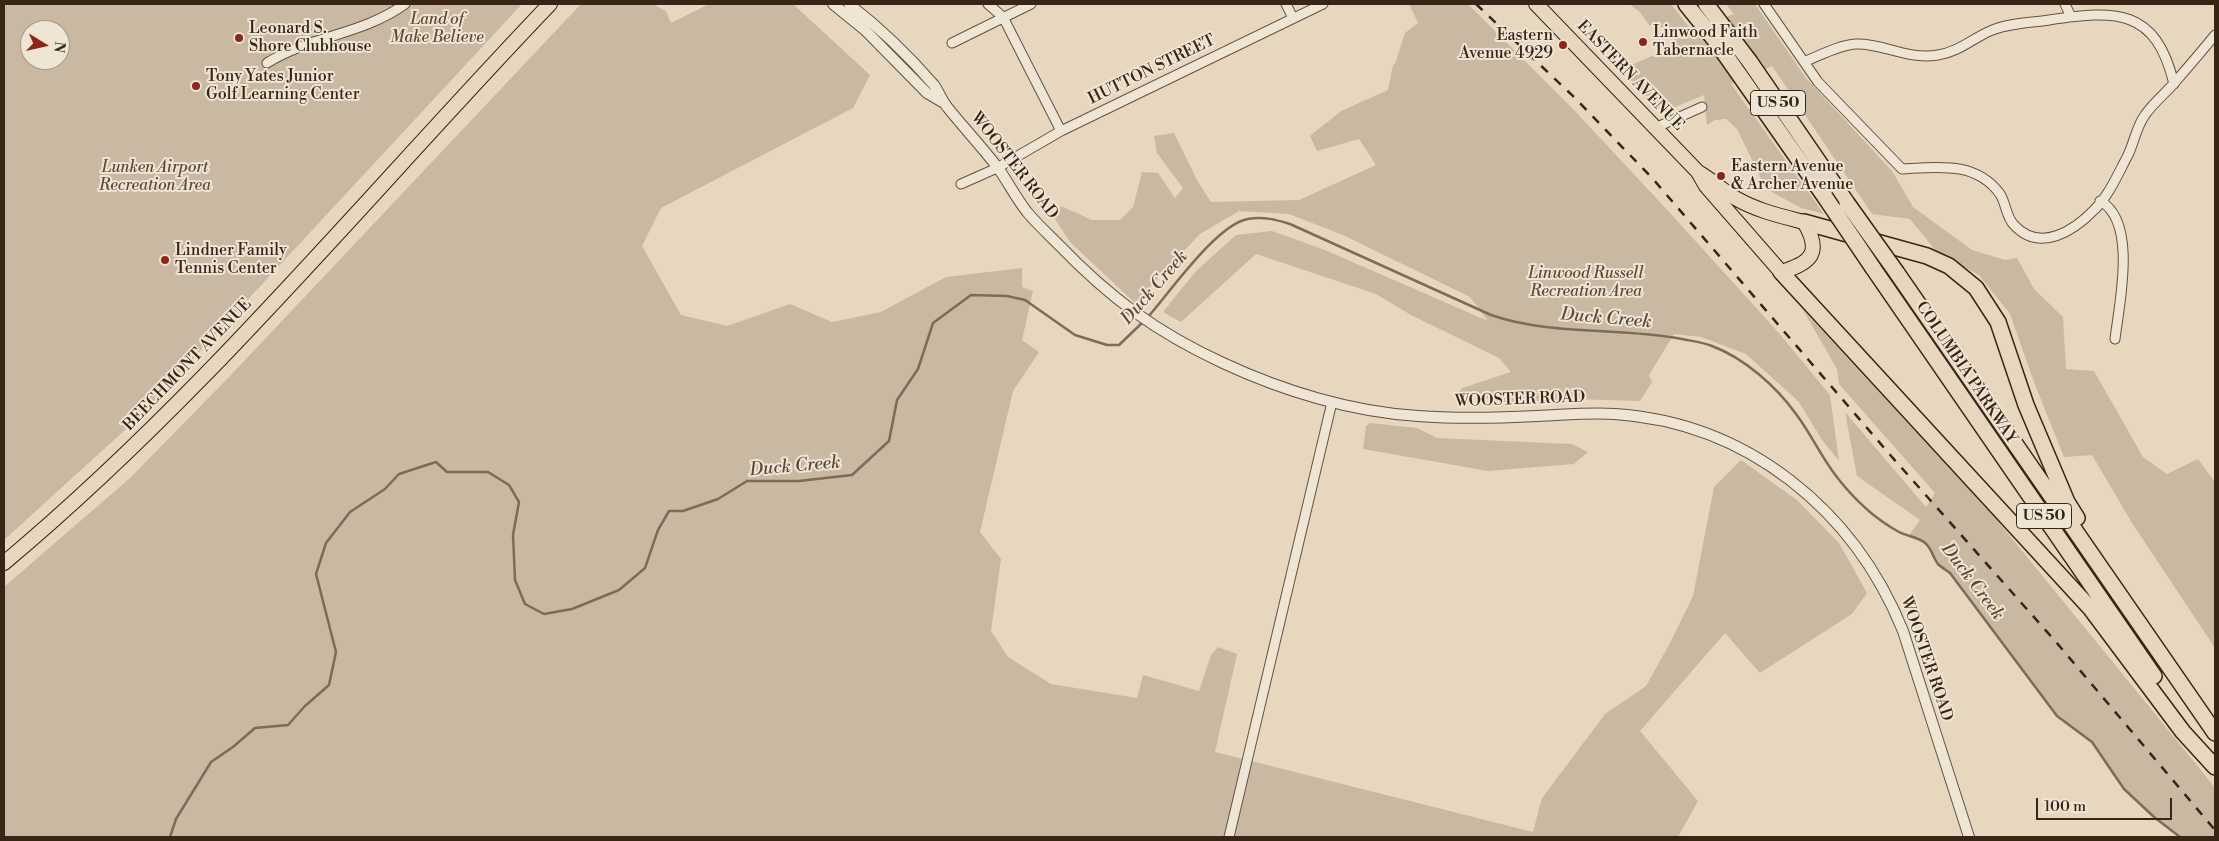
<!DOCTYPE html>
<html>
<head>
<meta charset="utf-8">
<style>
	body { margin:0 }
	#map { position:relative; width:2219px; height:841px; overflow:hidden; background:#e7d7bf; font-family:"Libre Bodoni",serif }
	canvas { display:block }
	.frame { position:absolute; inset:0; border:5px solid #382515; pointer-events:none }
	.north { position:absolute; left:20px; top:20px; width:50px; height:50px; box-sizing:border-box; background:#efe5d5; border:1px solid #a69888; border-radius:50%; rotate:99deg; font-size:14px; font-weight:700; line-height:20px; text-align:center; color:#382515 }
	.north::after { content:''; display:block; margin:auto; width:18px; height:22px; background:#8f2418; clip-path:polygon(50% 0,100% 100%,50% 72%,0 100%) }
	.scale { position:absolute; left:2036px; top:798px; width:136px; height:22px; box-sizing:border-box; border:2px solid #382515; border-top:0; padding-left:6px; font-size:15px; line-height:18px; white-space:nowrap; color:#382515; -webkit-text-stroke:4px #efe5d5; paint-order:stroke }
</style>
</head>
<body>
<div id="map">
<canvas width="2219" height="841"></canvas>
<div class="frame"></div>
<div class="north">N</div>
<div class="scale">100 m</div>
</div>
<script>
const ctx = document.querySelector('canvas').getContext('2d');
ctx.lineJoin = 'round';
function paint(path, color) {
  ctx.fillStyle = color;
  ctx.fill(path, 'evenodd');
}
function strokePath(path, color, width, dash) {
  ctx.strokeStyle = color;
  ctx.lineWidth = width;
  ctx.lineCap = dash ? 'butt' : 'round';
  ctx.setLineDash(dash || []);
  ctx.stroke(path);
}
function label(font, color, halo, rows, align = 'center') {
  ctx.font = font + ' "Libre Bodoni",serif';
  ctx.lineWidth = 4;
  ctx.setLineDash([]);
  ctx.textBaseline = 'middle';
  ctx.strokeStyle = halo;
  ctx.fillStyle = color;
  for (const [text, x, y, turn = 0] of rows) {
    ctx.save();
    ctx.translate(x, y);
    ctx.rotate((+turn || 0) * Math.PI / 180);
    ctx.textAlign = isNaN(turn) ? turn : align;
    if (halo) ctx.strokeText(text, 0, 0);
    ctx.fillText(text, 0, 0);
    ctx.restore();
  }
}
const green = new Path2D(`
	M4 4H522L137 419 4 540ZM30 30H60V60H30Z
	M581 4H652L666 11 671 23 709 4H793L870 75 853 108 661 208 642 246 681 315 727 326 790 304 832 322 881 312 946 277 1022 268V287L1033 291 1022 340 1039 352 1013 391 980 532 1001 559 991 631 1008 657 1051 684 1137 698 1143 675 1199 691 1211 655 1218 647 1237 654 1215 752 1533 832 1542 798 1605 714 1646 686 1671 641 1693 596 1714 487 1741 460 1797 500 1839 543 1867 593 1852 614 1760 673 1725 633 1640 731 1698 801 1678 837H4V587L130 478 230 376Z
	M1409 4H1468L1575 111 1671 214 1778 332 1830 395 1839 461 1822 440 1799 402 1746 354 1701 337 1674 334 1649 375 1652 382 1640 401 1570 399 1512 405 1459 392 1462 388 1511 372 1499 358 1411 315 1376 294 1256 254 1181 322 1163 312 1196 271 1236 235 1272 231 1325 250 1488 321 1470 297 1343 235 1289 214 1239 211 1200 234 1135 303 1070 242 1055 219 1061 206 1092 220H1120L1133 207 1142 172 1158 173 1175 198 1183 188 1157 153 1154 136 1174 133 1198 182 1211 202 1299 200 1376 165 1359 139 1317 151 1310 136 1341 111 1388 90 1393 65 1395 64 1405 33 1418 23Z
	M1629 4H1671L1692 31 1734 14 1726 4H1755L1806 78 1892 171 1913 207 1972 250 2005 260 2017 258 2034 289 2063 317 2066 369 2094 371 2143 457 2167 474 2198 459 2215 482V648L2132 523 2092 455 2064 457 2034 382 2010 314 1979 275 1936 251 1910 219 1872 214 1772 66 1731 84 1824 214 1801 208 1766 189 1737 129 1726 119 1715 120 1707 125 1704 95 1661 113 1620 70 1668 49 1676 38 1672 29 1649 25 1640 12Z
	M1803 310 1996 519 2200 769 2215 788V837H2180L2154 817 2124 789 2092 742 2057 716 1950 573C1929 557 1936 544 1908 537L1920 520 1857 476 1845 412 1926 507 1935 493 1839 384 1837 369Z
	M1370 423 1417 428 1437 438 1572 444 1588 452 1574 464 1488 471 1363 449 1366 426Z`);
const stream = new Path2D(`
	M1148 317C1170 292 1217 224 1248 219 1263 216 1277 220 1290 224L1491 315C1552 336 1618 327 1682 339 1691 341 1702 342 1712 346 1744 358 1776 386 1796 414 1812 435 1823 461 1840 481 1857 502 1875 519 1899 532 1907 536 1917 537 1924 542 1932 548 1932 556 1938 564 1941 567 1946 570 1950 573L2057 716 2092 742 2124 789 2154 817 2180 837
	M170 837 176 819 211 762 233 747 255 728 288 725 305 706 329 685 336 652 316 574 326 543 350 512 385 489 399 474 436 462 447 472H488L509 485 519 502 513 535 515 580 525 604 544 614 572 609 619 590 645 568 658 530 669 511H683L718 499 747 481H799L852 475 889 441 897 400 918 369 933 323 971 295 1007 296 1025 300 1075 335 1107 345H1119L1144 321`);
const minor = new Path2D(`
	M988 4 1003 17 1061 131
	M1286 4 1293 18
	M1764 4 1818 82 1902 169C1938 167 1976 161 2000 194 2006 203 2006 217 2014 225 2040 253 2074 231 2095 209 2109 195 2118 174 2127 157 2134 144 2136 127 2145 115 2154 102 2166 93 2176 81 2189 66 2202 51 2215 35
	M2065 4 2071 17
	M952 43 1031 4
	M1806 61C1821 55 1839 45 1856 44 1884 43 1905 60 1938 55 1958 52 1972 39 1990 31 2008 23 2030 23 2049 20 2116 10 2156 8 2174 84
	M267 63C312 35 360 36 405 4
	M1657 127 1702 107
	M961 184 997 168 1061 131 1323 4
	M2100 201C2138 221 2119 305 2115 339
	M1229 837 1332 402`);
const tertiary = new Path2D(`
	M833 4 865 30 927 93 944 103
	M849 4C880 28 908 55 934 85 939 92 942 101 948 108 964 128 982 147 998 168 1008 182 1016 198 1027 212 1037 224 1048 234 1059 245 1110 298 1156 332 1223 363 1283 391 1352 412 1418 416 1457 419 1498 418 1537 416 1563 415 1589 412 1615 414 1748 423 1854 510 1903 631L1969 837`);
const primary = new Path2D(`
	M1536 4 1698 172 1706 186 1781 272C1812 263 1822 252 1804 222 1781 216 1758 211 1737 199 1723 191 1712 180 1698 172`);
const trunk = new Path2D(`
	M4 563C204 396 370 192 550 4`);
const motorway = new Path2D(`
	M1686 4 1715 40 1825 197
	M1706 4 1750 62 1847 203
	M1804 222 1927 256 1949 266 1976 288 1998 322 2026 405 2067 502 2077 518
	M1873 268 2154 676
	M1781 272 2091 609 2183 732 2215 767
	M1897 273 2215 733`);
const rail = new Path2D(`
	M1476 4 1575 98 1653 179 1892 457 2056 642 2215 830`);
const motorwayBridge = new Path2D(`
	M1825 197 1873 268
	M1847 203 1897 273`);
const markers = [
	[239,38,5,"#8f2418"],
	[1643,42,5,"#8f2418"],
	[1563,45,5,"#8f2418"],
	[196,86,5,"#8f2418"],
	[1721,176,5,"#8f2418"],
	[165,260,5,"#8f2418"]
];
const shields = [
	[1778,103,55],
	[2044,516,55]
];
const shieldNames = [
	["US 50",1778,103],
	["US 50",2044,516]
];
const parkNames = [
	["Land of",437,20],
	["Make Believe",437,38],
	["Lunken Airport",155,168],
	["Recreation Area",155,186],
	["Linwood Russell",1586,274],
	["Recreation Area",1586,292]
];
const poiNames = [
	["Leonard S.",249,29],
	["Shore Clubhouse",249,47],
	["Linwood Faith",1653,33],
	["Tabernacle",1653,51],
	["Eastern",1553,36,"right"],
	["Avenue 4929",1553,54,"right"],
	["Tony Yates Junior",206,77],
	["Golf Learning Center",206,95],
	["Eastern Avenue",1731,167],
	["& Archer Avenue",1731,185],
	["Lindner Family",175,251],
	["Tennis Center",175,269]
];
const streetNames = [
	["HUTTON STREET",1152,70,-26],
	["EASTERN AVENUE",1630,76,46],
	["WOOSTER ROAD",1014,166,52],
	["BEECHMONT AVENUE",188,365,-46],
	["COLUMBIA PARKWAY",1966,373,56],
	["WOOSTER ROAD",1520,400,-2],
	["WOOSTER ROAD",1926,659,71]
];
const waterNames = [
	["Duck Creek",1155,288,-49],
	["Duck Creek",1606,319,5],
	["Duck Creek",795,467,-5],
	["Duck Creek",1972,582,53]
];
paint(green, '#c9b9a2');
strokePath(stream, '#7e6b58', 2.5);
strokePath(minor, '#645240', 11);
strokePath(tertiary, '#645240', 12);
strokePath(primary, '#382515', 16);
strokePath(trunk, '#382515', 16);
strokePath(motorway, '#382515', 18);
strokePath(minor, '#efe5d5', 9);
strokePath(tertiary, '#efe5d5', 10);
strokePath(primary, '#e7d7bf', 14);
strokePath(trunk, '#e7d7bf', 14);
strokePath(motorway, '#e7d7bf', 15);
strokePath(rail, '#382515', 2.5, [9, 9]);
strokePath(motorwayBridge, '#382515', 18, []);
strokePath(motorwayBridge, '#e7d7bf', 15);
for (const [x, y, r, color] of markers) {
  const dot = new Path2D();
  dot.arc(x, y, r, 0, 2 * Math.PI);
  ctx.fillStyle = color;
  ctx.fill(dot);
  strokePath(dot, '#efe5d5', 2);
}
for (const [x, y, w] of shields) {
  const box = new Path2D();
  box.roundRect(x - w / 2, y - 12.5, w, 25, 4);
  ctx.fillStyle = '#efe5d5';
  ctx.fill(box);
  strokePath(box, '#382515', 1);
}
label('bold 15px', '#382515', null, shieldNames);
label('italic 16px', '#5c4a38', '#efe5d5', parkNames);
label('16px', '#382515', '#efe5d5', poiNames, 'left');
label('16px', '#382515', '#efe5d5', streetNames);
label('italic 18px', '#5b4837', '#efe5d5', waterNames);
</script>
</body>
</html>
